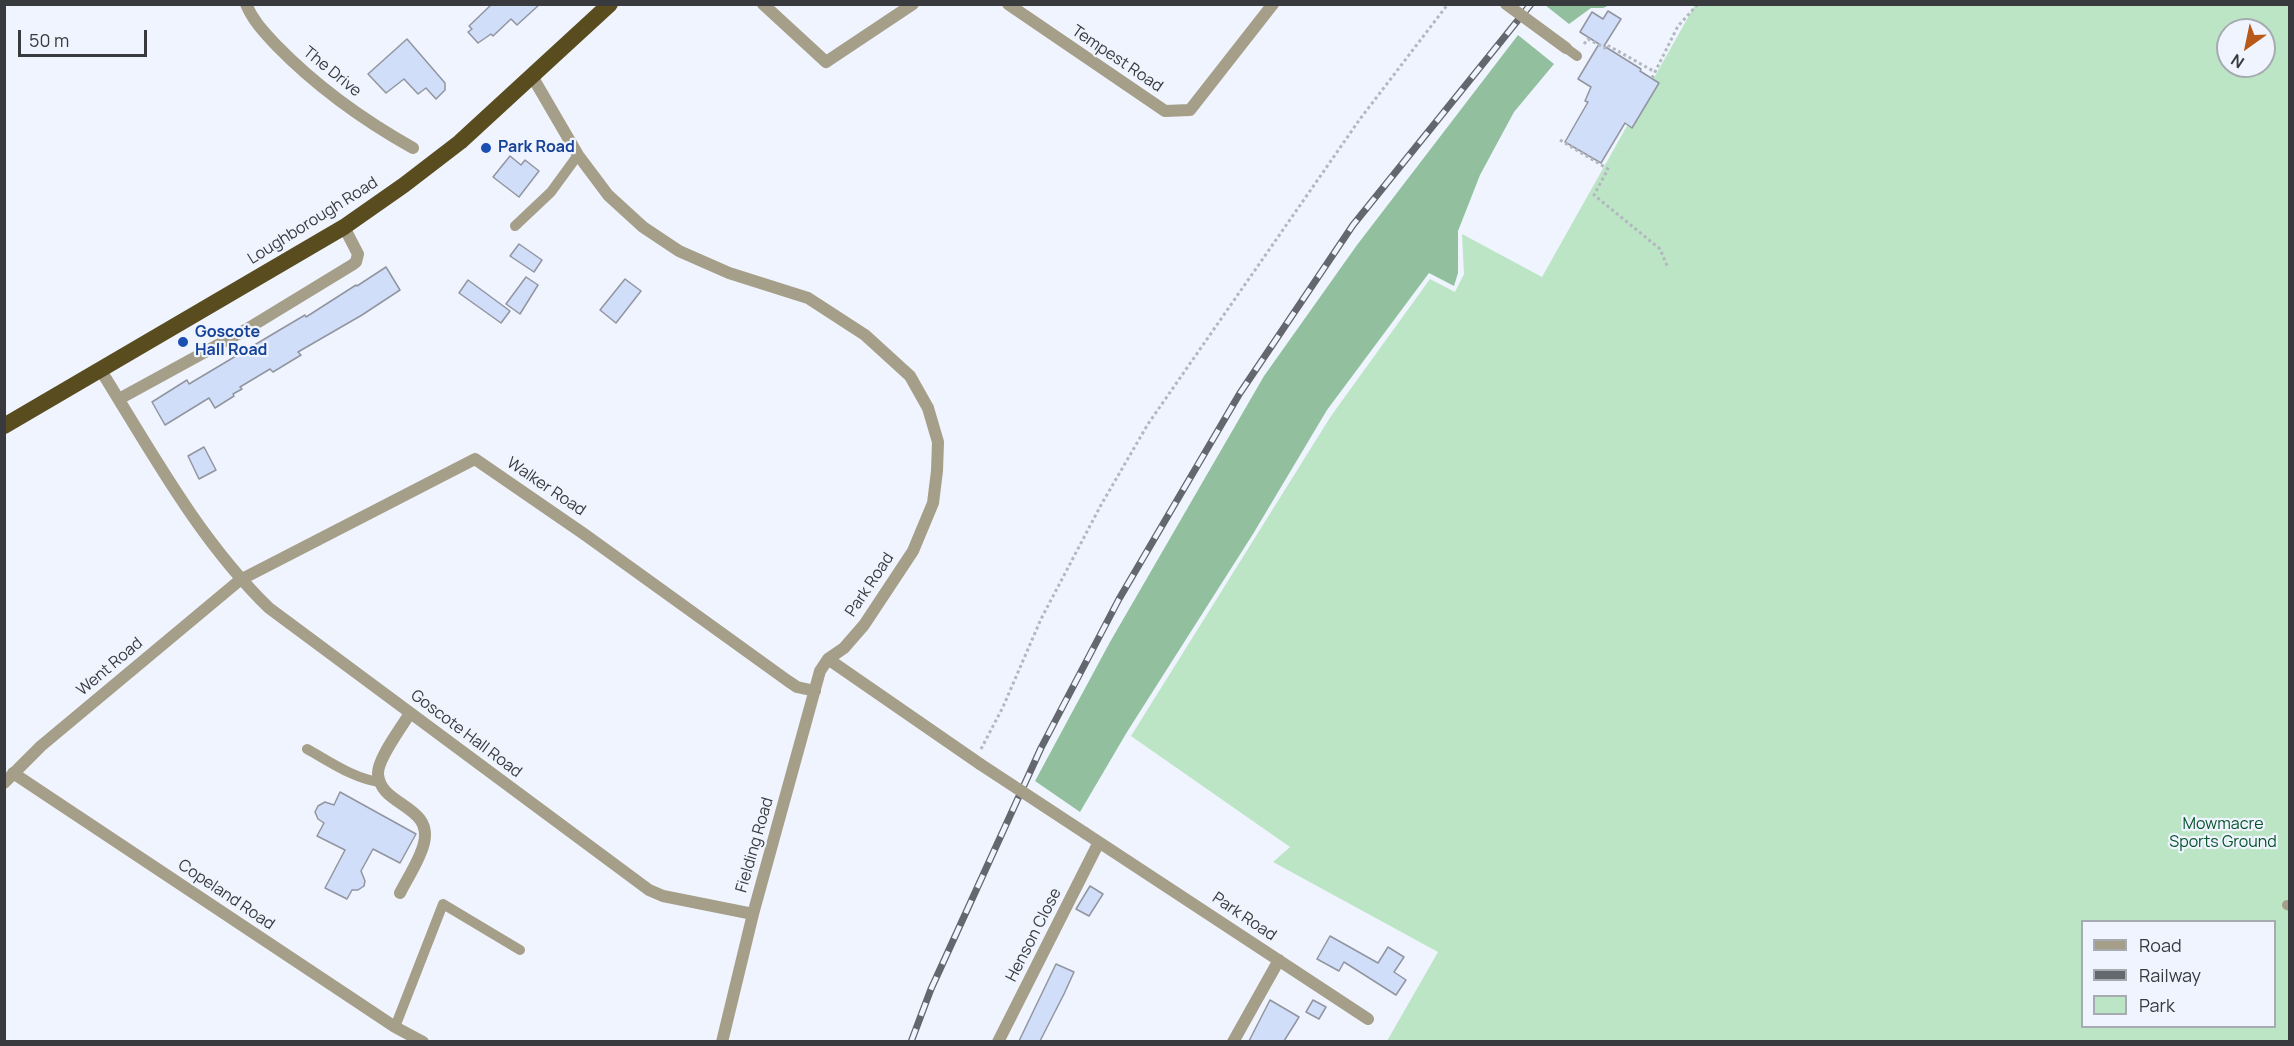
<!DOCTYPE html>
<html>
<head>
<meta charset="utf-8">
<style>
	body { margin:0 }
	#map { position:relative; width:2294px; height:1046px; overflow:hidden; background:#eff4fe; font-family:Manrope,sans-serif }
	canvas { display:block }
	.frame { position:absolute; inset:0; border:6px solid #383a3e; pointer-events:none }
	.legend { position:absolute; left:2081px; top:920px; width:195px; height:108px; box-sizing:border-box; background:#eff4fe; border:2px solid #a6aab1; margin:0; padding:8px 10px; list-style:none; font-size:18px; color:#383a3e }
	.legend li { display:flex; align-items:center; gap:12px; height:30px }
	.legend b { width:30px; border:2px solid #a6aab1 }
	.north { position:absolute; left:2216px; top:18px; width:60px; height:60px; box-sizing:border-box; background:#eff4fe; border:2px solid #a6aab1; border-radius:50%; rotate:213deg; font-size:16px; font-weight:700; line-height:24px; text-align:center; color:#383a3e }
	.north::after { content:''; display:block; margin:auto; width:21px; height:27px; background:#b95918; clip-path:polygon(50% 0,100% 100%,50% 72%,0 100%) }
	.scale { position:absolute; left:18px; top:30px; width:129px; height:27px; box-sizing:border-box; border:3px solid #383a3e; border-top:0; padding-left:8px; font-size:18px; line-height:21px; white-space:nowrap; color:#383a3e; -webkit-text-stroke:4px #eff4fe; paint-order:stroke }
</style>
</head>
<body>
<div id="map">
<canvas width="2294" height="1046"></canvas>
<div class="frame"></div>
<ul class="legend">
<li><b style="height:8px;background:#a59e89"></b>Road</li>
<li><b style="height:8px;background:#64676d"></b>Railway</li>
<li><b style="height:16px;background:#bce5c6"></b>Park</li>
</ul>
<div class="north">N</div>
<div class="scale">50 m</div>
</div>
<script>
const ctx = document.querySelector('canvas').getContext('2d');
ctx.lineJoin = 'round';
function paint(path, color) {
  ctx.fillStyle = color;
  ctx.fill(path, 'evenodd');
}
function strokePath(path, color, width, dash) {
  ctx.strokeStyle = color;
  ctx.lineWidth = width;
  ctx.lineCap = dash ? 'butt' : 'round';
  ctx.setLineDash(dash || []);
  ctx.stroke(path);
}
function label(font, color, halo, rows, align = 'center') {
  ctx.font = font + ' Manrope,sans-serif';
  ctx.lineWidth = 4.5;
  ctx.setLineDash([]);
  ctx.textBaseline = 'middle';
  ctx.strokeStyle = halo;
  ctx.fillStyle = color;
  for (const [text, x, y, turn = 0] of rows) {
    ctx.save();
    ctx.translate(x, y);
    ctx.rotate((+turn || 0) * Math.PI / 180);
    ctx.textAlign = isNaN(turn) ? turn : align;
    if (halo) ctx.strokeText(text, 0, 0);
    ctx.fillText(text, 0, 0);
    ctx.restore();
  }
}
const green = new Path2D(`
	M1695 5H2289V1041H1387L1438 952 1273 862 1290 847 1131 736 1331 416 1430 279 1455 292 1464 274 1462 234 1542 277ZM2228 30H2264V66H2228ZM2082 922H2274V1026H2082Z`);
const forest = new Path2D(`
	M1545 5H1610L1603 8H1591L1569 24Z
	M1518 35 1554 64 1514 112 1480 175 1458 231V273L1454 286 1429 273 1327 410 1253 534 1127 732 1080 812 1035 781 1110 642 1264 376 1357 245Z`);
const building = new Path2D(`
	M492 4H540L517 25 511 19 493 36 491 34 478 43 468 32 472 29 469 26Z
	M1608 11 1621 19 1604 46 1641 69 1640 71 1659 83 1632 128 1625 123 1601 163 1565 142 1588 102 1585 101 1591 87 1578 79 1599 44 1580 32 1592 12 1603 19Z
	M407 39 445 83V90L436 99 426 88 418 94 404 79 386 93 368 74Z
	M510 156 521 165 525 160 539 171 519 197 493 177Z
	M519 244 542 260 534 272 510 256Z
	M386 267 400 290 362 315 298 352 301 355 273 372 270 369 240 387 242 389 233 394 234 396 215 408 209 398 165 425 152 402 187 380 189 384 283 328 305 315 306 317 356 285 357 286Z
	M526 277 538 285 520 314 506 304Z
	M625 279 641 291 616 323 600 310Z
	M468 280 510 311 501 323 459 293Z
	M204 447 216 470 199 479 188 456Z
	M340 792 416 834 400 863 373 849 361 871 365 881 364 886 358 890H352L347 899 325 888 345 850 317 836 324 823 318 819 315 812 318 806 325 802 334 805Z
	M1090 886 1103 894 1089 916 1076 909Z
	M1330 936 1378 963 1388 947 1404 957 1394 972 1406 980 1396 995 1344 962 1339 971 1317 959Z
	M1056 964 1074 972 1064 994 1040 1041H1019Z
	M1270 1000 1299 1017 1284 1041H1249Z
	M1313 1000 1326 1007 1319 1019 1306 1012Z`);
const path = new Path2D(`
	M1584 44 1588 39 1607 49 1609 46 1655 72
	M1652 78 1678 26 1698 4
	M1560 140 1608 169 1594 195 1660 249 1668 268
	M981 749 1003 707 1041 619 1101 505 1148 424 1360 119 1448 4`);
const service = new Path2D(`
	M1566 48 1577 56
	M515 226 551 192 578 155
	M307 749C329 761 354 779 380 782
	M2287 905 2290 906
	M395 1027 443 904 520 950`);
const minor = new Path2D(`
	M246 4C253 21 264 32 276 45 316 86 363 120 413 148
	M763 4 826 62 913 4
	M1008 4 1165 111 1190 110 1273 4
	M532 76 578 155 608 195 643 227 679 251 729 273 808 298 865 335 910 376 928 408 938 442 937 471 933 503 913 551 864 625 844 648 828 659 820 671 753 914 722 1042
	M100 369C151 451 199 540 269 608L649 890 663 896 753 914
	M119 399 247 329 352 265 356 262 358 254 344 227
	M828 659 980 764
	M13 773 395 1027 423 1042
	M4 783 41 746 240 580 475 459 584 534 788 681 797 687 815 691
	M1085 833 1368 1019
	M400 893C408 877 420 860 424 843 433 805 380 806 378 774 377 759 402 727 410 713
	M998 1042 1099 842
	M1233 1042 1279 960`);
const trunk = new Path2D(`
	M4 426 344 227 404 185 460 142 610 4`);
const rail = new Path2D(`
	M911 1042 931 989 1041 748 1119 599 1240 393 1353 225 1531 4`);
const minorBridge = new Path2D(`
	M1506 4 1566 48
	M980 764 1085 833`);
const markers = [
	[486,148,6,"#1a4fb4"],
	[183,342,6,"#1a4fb4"]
];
const streetNames = [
	["Tempest Road",1117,59,34],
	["The Drive",332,72,39],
	["Loughborough Road",313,221,-32],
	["Walker Road",546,487,34],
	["Park Road",870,585,-56],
	["Went Road",110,667,-40],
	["Goscote Hall Road",466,734,37],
	["Fielding Road",755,845,-74],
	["Copeland Road",226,895,34],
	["Park Road",1244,917,34],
	["Henson Close",1034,935,-63]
];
const transitNames = [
	["Park Road",498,148],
	["Goscote",195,333],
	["Hall Road",195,351]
];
const parkNames = [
	["Mowmacre",2223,825],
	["Sports Ground",2223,843]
];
paint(green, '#bce5c6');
paint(forest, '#92c09e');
paint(building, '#d1defa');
strokePath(building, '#91959f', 1.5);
strokePath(path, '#b3b7bf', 3, [3, 3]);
strokePath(service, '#a59e89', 10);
strokePath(minor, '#a59e89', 12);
strokePath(trunk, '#594c1f', 16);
strokePath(rail, '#64676d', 7);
strokePath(rail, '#eff4fe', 4.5, [14]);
strokePath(minorBridge, '#a59e89', 12);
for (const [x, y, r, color] of markers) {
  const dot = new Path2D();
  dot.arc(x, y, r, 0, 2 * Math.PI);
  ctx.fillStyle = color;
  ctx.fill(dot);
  strokePath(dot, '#eff4fe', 2);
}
label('16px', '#383a3e', '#eff4fe', streetNames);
label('bold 16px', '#164399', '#eff4fe', transitNames, 'left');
label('16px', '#08552b', '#eff4fe', parkNames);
</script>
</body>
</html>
